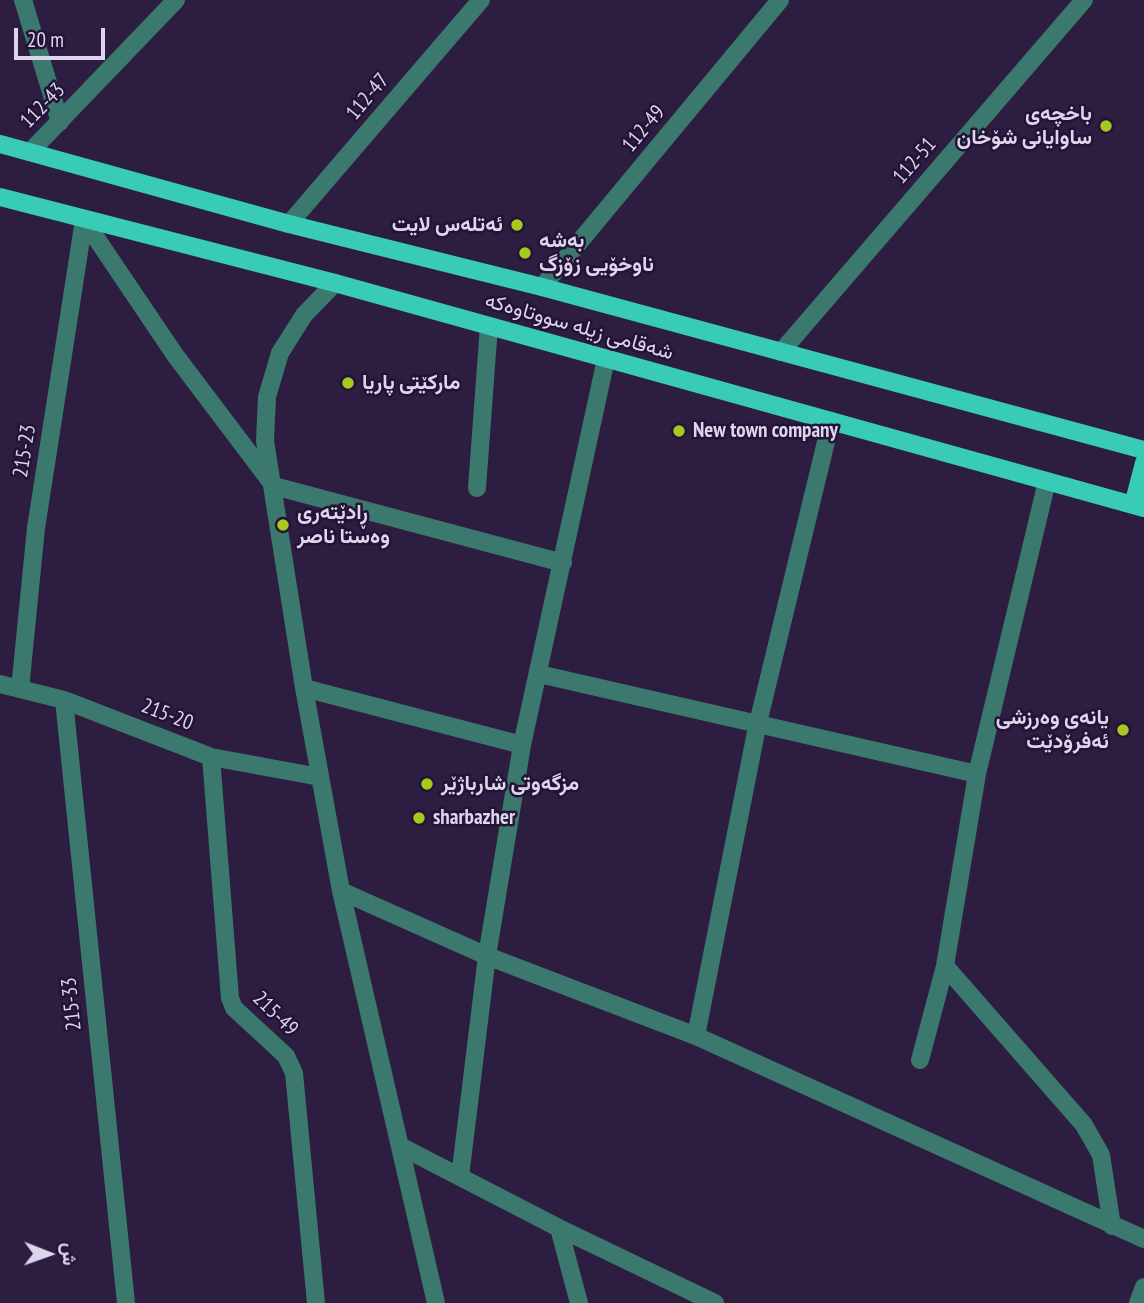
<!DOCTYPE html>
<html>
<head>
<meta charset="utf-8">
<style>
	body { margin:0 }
	#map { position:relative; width:1144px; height:1303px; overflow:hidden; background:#2c1d41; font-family:"PT Sans Narrow",Vazirmatn,sans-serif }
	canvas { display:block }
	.north { position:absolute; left:14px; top:1219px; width:70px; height:70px; -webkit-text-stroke:5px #231336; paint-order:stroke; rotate:91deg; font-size:19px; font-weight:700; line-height:28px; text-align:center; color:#ddd5ec }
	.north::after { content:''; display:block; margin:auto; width:24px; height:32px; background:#ddd5ec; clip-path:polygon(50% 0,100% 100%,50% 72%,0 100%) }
	.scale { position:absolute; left:14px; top:28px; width:91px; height:32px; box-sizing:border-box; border:4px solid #ddd5ec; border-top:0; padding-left:9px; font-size:21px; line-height:24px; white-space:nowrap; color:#ddd5ec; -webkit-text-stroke:5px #231336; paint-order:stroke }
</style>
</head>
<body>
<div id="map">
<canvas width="1144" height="1303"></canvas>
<div class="north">ش</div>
<div class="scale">20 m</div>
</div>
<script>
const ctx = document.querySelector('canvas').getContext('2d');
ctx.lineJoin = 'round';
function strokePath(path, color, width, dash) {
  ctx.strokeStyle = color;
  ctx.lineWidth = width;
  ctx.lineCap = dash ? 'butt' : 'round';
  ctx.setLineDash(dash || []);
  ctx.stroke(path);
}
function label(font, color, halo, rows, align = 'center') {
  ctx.font = font + ' "PT Sans Narrow",Vazirmatn,sans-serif';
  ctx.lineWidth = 5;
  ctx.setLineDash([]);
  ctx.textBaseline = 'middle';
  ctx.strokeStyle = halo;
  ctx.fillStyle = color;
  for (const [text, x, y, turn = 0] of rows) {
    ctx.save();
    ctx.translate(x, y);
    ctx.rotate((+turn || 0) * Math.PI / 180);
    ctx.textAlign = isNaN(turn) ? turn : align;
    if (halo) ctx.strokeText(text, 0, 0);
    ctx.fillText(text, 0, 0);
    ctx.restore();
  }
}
const minor = new Path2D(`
	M23 0 60 122
	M30 152 176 0
	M84 220 175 355 274 486 563 563
	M289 224 481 0
	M335 283 304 315 280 353 267 397 265 441 304 688 341 891 436 1303
	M542 287 780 0
	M781 352 1084 0
	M477 488 489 326
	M539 674 977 774
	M0 684 64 700 211 757 320 777
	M304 688 522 745
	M20 689 36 528 84 220
	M64 700 126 1303
	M211 757 230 998 234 1008 286 1056 294 1073 316 1303
	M341 891 487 956 696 1036 1144 1239
	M945 966 1084 1125 1101 1155 1112 1226
	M696 1036 757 727 831 421
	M920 1060 945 966 977 774 1047 481
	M400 1146 559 1228 715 1303
	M460 1177 487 956 522 745 606 359
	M559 1228 579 1303
	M1138 1303 1144 1287`);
const major = new Path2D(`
	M0 144 289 224 542 287 1144 450
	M0 197 335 283 1144 508
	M1133 505 1144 463`);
const markers = [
	[1106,126,7,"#a6c820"],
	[517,225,7,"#a6c820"],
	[525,253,7,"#a6c820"],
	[348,383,7,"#a6c820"],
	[679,431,7,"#a6c820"],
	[283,525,7,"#a6c820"],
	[1123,730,7,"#a6c820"],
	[427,784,7,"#a6c820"],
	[419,818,7,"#a6c820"]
];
const streetNames = [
	["112-47",368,97,-50],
	["112-43",43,106,-46],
	["112-49",644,129,-50],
	["112-51",915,161,-49],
	["شەقامی زیلە سووتاوەکە",579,327,16],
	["215-23",25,451,-81],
	["215-20",167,715,21],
	["215-33",72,1004,-96],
	["215-49",275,1014,44]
];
const poiNames = [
	["باخچەی",1092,114,"right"],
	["ساوایانی شۆخان",1092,138,"right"],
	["ئەتلەس لایت",503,225,"right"],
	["بەشە",539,241],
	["ناوخۆیی زۆزگ",539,265],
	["مارکێتی پاریا",362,383],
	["New town company",693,431],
	["ڕادێتەری",297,513],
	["وەستا ناصر",297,537],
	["یانەی وەرزشی",1109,718,"right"],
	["ئەفرۆدێت",1109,742,"right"],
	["مزگەوتی شارباژێر",441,784],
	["sharbazher",433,818]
];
strokePath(minor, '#3b786e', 18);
strokePath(major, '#38cbb6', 18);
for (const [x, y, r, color] of markers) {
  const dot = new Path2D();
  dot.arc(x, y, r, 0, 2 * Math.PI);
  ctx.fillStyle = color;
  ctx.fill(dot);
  strokePath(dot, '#231336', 2.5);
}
label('21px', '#ddd5ec', '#231336', streetNames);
label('bold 21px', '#ddd5ec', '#231336', poiNames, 'left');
</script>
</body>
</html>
